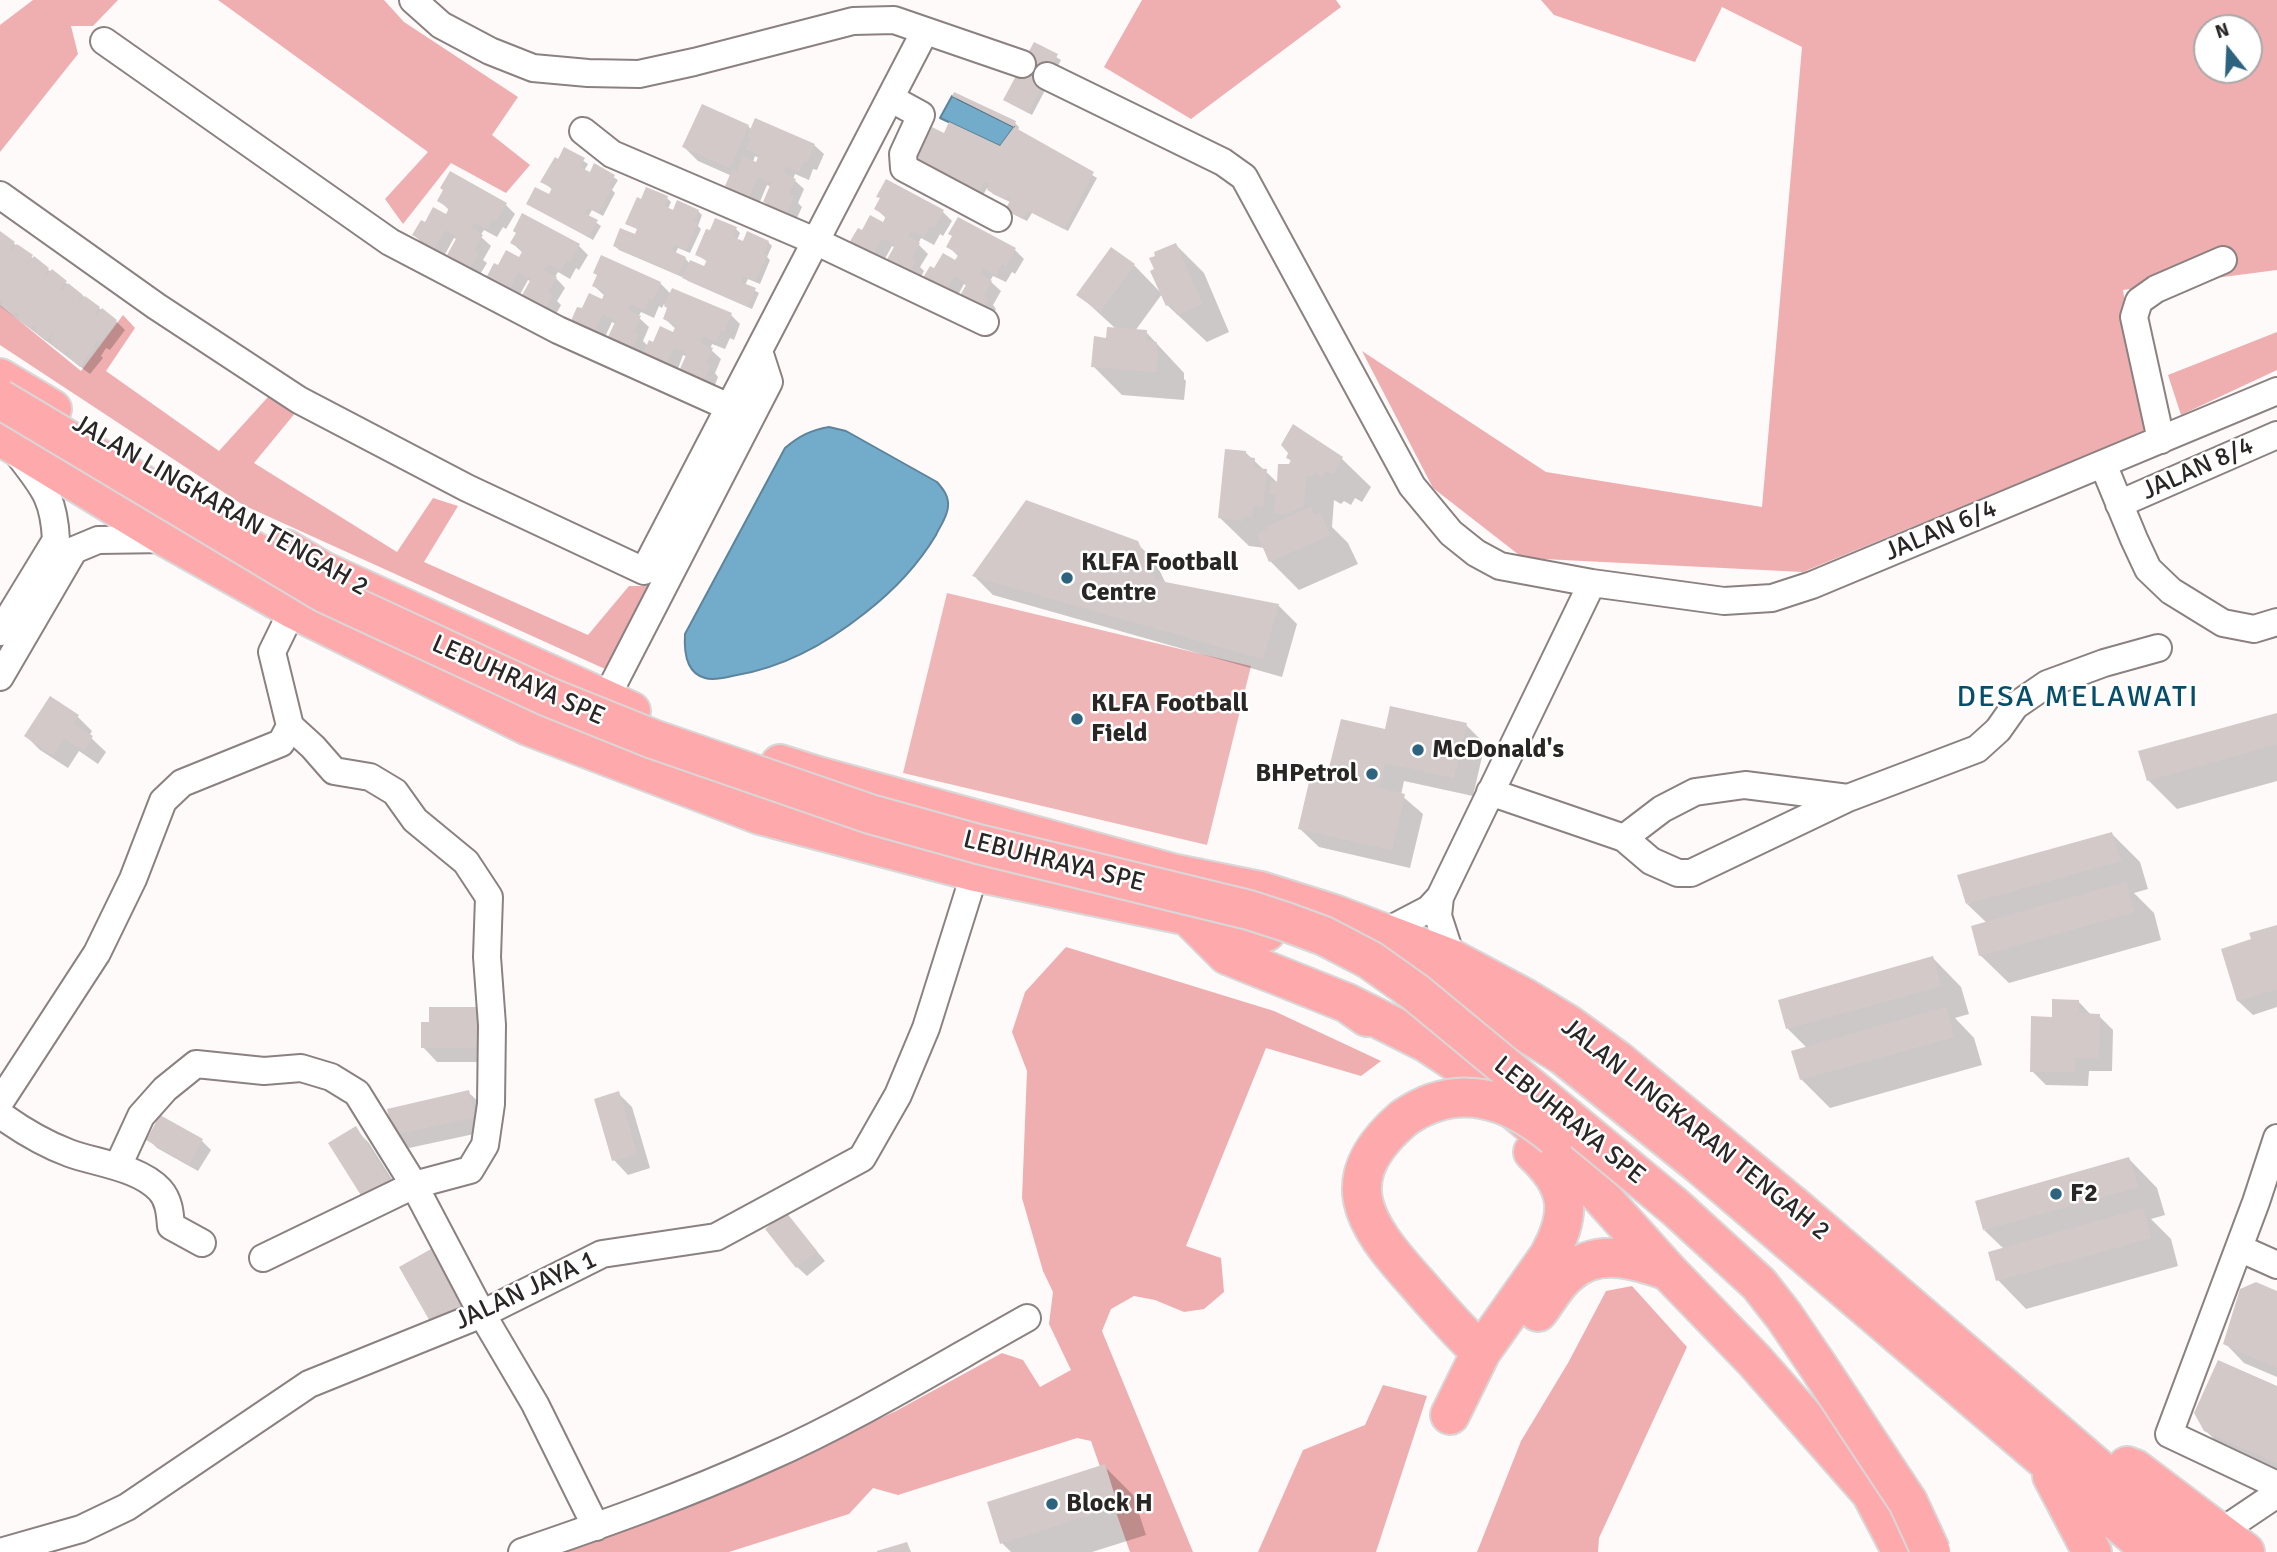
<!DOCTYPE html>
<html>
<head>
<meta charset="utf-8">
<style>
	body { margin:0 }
	#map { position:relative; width:2277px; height:1552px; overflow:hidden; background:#fffafa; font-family:Signika,sans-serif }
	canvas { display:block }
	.north { position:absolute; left:2193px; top:14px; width:70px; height:70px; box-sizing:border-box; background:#fff; border:2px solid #aaa8a8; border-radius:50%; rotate:342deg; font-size:19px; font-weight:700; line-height:28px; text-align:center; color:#2a2626 }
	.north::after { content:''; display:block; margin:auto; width:24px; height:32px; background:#2d637e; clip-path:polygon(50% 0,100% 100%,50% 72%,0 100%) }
</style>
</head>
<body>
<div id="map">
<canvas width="2277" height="1552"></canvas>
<div class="north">N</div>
</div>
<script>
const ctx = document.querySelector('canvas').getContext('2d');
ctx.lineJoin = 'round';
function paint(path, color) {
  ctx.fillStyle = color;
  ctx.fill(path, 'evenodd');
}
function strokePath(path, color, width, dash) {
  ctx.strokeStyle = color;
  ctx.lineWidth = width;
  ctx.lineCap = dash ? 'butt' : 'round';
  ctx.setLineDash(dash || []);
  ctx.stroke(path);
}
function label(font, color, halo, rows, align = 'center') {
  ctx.font = font + ' Signika,sans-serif';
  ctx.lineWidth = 5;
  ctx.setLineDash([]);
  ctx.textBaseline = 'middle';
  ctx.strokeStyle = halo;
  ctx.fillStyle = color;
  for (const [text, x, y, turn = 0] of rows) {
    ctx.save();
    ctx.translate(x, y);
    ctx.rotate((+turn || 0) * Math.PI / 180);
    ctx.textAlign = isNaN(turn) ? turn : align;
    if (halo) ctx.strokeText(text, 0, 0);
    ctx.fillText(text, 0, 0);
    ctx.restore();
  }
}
const green = new Path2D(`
	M947 593 1251 666 1207 845 903 773Z`);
const forest = new Path2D(`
	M33 0H118L93 26H71L78 54 0 152V25Z
	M218 0H384L404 22 518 97 492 135 530 165 506 193 451 163 403 224 385 199 428 152Z
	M1142 0H1336L1341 7 1191 119 1104 67Z
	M1541 0H2277V270L2123 290 2145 431 1803 572 1523 558 1433 488 1362 351 1546 472 1762 507 1802 47 1722 7 1695 62 1554 15ZM2207 28H2249V70H2207Z
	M0 305 81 371 123 315 135 328 106 371 219 451 268 397 296 412 254 463 397 552 433 498 458 506 424 562 588 635 629 586H656L605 669 243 505 0 345Z
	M2277 332V370L2181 415 2168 375Z
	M1066 947 1274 1011 1381 1061 1361 1076 1266 1048 1186 1246 1221 1258 1224 1292 1204 1309 1184 1312 1155 1300 1134 1296 1111 1309 1102 1331 1193 1552H1130L1091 1441 1077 1438 898 1495 873 1488 849 1514 729 1552H559L726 1490 896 1411 1002 1353 1023 1360 1040 1387 1071 1370 1049 1324 1053 1292 1043 1271 1022 1198 1027 1071 1012 1032 1025 992Z
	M1632 1286 1687 1347 1599 1538 1598 1552H1477L1521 1441 1568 1363 1606 1291Z
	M1383 1385 1427 1396 1376 1552H1258L1303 1450 1365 1425Z`);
const water = new Path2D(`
	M952 96 1014 127 1000 146 940 118Z
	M829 427 846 431 937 482C943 489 949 496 948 506 948 516 940 526 936 535 918 565 892 592 865 613 826 644 785 667 737 675 727 677 715 681 705 678 686 673 684 650 685 634L785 448C799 436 811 430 829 427Z`);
const shadow = new Path2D(`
	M1035 44 1061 60 1032 115 1005 100Z
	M954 96 1015 123 1019 127 1018 131 1097 178 1068 231 1032 213 1027 221 1011 213 1007 209 1010 202 993 194 987 188 982 197 920 165 944 135 1007 152 1015 128 958 100Z
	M748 126 752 130 814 145 824 154 817 170 813 169 809 180 795 174 793 179 804 189 798 203 802 207 796 220 774 211 765 202 771 187 767 185 759 204 736 195 727 186 732 176 698 161 684 147ZM755 156 760 159 757 164 753 162Z
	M565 149 588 164 584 171 590 175 595 166 618 180 612 190 615 193 603 216 592 210 588 217 601 226 593 240 528 203 550 196 553 190 543 182Z
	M667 198 671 202 668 209 674 212 698 211 702 215 698 226 701 229 690 253 678 248 675 254 685 258 690 264 705 268 708 262 697 255 716 220 736 229 740 233 737 240 744 243 768 242 772 246 767 257 770 260 760 284 748 279 745 285 759 293 752 309 688 281 683 276 682 277 619 250 615 246 636 237 639 230 627 223Z
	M439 200 506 205 515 214 506 229 503 227 497 237 484 230 480 236 491 246 483 260 487 263 479 276 458 264 449 254 458 240 454 238 444 256 423 244 414 235 425 225 447 217 450 211Z
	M876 209 943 212 952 221 943 236 940 234 934 245 921 238 918 244 928 254 920 267 924 271 917 284 896 272 895 248 892 246 882 264 861 252 863 233 883 225 887 219Z
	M0 233 116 321 125 330 110 350 106 348 101 356 103 358 90 374 0 306Z
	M512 243 579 246 588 255 579 270 576 268 570 279 558 272 555 277 565 288 557 301 561 305 554 318 533 306 532 282 528 280 518 298 497 287 499 267 520 259 523 253Z
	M1176 245 1204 273 1229 332 1207 342 1167 305 1162 294 1135 331 1146 332 1184 373V379L1186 381 1184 400 1122 395 1093 366 1116 329 1078 294 1134 265 1161 293Z
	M948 246 1015 250 1024 259 1015 274 1012 272 1006 282 993 276 990 281 1001 291 993 305 996 309 989 321 967 286 964 284 954 302 935 271 955 263 959 257Z
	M660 283 671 294 731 315 740 324 734 340 730 338 725 349 712 344 710 349 721 359 715 373 718 377 713 390 691 380 688 357 683 355 676 374 640 358 609 338 616 324 612 322 603 341 581 331 583 311 603 301 605 296 594 286ZM664 304 669 309 665 319 676 329 674 334 648 346 643 341 649 327 638 317 641 312 654 318 659 306 662 308Z
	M1293 426 1342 459 1371 487 1362 502 1355 498 1351 505 1344 501 1341 504 1334 500 1332 527 1348 543 1358 564 1299 590 1270 561 1265 548 1249 546 1220 518 1246 453 1279 484 1292 462 1288 458Z
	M1137 543 1156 563 1166 584 1278 605 1297 624 1282 677 993 595 974 576Z
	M50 699 78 717 92 731 89 736 106 752 98 764 79 751 68 768 40 750 26 736Z
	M2277 714V781L2177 809 2148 780Z
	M1466 725 1485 744 1473 796 1404 781 1401 795 1423 814 1410 868 1319 847 1299 828 1330 775Z
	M2112 834 2140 862 2148 889 2134 893 2154 913 2161 940 2009 983 1980 955 1987 923 1967 904Z
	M2277 926V1007L2253 1015 2238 1001 2223 950 2253 940Z
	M1933 958 1961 987 1969 1014 1955 1018 1974 1038 1982 1065 1830 1108 1801 1079 1807 1048 1788 1029 1780 1001Z
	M2078 1001 2092 1016H2099L2113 1030 2112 1071H2089L2088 1086 2046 1085 2032 1071 2053 1018Z
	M478 1009 492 1062H437L423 1047Z
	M468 1092 483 1106 488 1131 409 1148 395 1134Z
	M618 1093 632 1107 650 1168 628 1175 614 1160Z
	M355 1129 369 1143 402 1195 364 1196Z
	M148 1139 202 1141 211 1150 198 1171 157 1148Z
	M2129 1159 2157 1188 2165 1215 2151 1219 2171 1239 2178 1266 2026 1309 1998 1280 2004 1249 1984 1230Z
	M786 1214 825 1261 807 1276 797 1267Z
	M431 1252 445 1266 477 1322 447 1338Z
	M2277 1293V1377L2244 1363 2225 1343Z
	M2277 1388V1473L2225 1450 2205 1430Z
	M1104 1466 1133 1495 1146 1535 1092 1552H1011L1002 1543Z`);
const building = new Path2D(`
	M1034 42 1058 54 1028 113 1003 100Z
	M954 92 1016 121 1014 127 952 96Z
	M702 104 749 125 730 168 682 147Z
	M755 118 815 144 807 162 804 161 799 172 786 166 783 173 796 179 789 194 794 196 787 212 763 202 771 183 757 177 750 196 725 186 732 170 737 172 743 156 756 162 759 155 746 149 751 138 747 137Z
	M949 122 1000 146 1014 127 1094 172 1064 229 1027 210 1023 219 1005 210 1012 197 1008 195 1006 200 987 190 990 184 985 181 978 194 914 161 932 127 944 133Z
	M564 147 585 158 580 167 590 172 594 163 615 175 609 186 612 188 598 213 587 208 584 213 598 220 588 237 526 204 535 187 549 194 552 188 540 182 555 157 558 159Z
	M450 171 507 203 496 221 493 219 487 229 474 222 471 228 483 235 474 250 479 253 470 268 447 255 457 237 451 233 445 230 435 248 412 235 421 220 425 222 433 207 446 214 449 208 437 201 443 190 440 188Z
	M886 179 944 210 934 228 930 226 924 237 912 230 908 236 920 243 912 258 916 261 907 276 885 263 895 245 882 238 872 256 849 243 858 228 862 230 870 215 883 222 886 216 874 209 880 198 876 197Z
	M646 187 668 196 664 206 669 208 673 210 677 200 699 210 694 222 698 223 686 250 674 245 671 250 686 257 678 275 613 246 620 228 635 234 637 229 625 224 637 197 641 199Z
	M522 213 580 244 570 262 567 260 561 271 548 264 544 270 557 277 548 292 553 295 544 310 521 297 531 279 518 272 509 290 486 278 494 263 498 265 506 250 519 257 523 250 510 243 516 233 513 231Z
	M958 217 1016 248 1006 266 1002 264 996 275 984 268 980 274 992 281 984 296 988 299 980 314 957 301 967 283 954 276 944 294 921 281 930 266 934 268 943 253 955 260 959 254 946 247 952 236 948 234Z
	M715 218 737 227 733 237 743 241 747 231 769 241 764 253 767 255 755 281 743 276 741 282 756 288 748 306 682 278 690 260 704 266 707 260 695 255 706 229 710 230Z
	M0 231 15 242 9 250 11 251 17 244 33 255 27 263 28 264 34 256 49 268 44 276 45 277 52 269 67 281 60 289 62 291 68 283 83 295 78 302 79 303 85 296 100 307 94 315 96 316 102 308 117 320 100 343 97 340 93 346 95 347 80 367 68 357 70 353 66 350 64 354 51 344 53 341 50 338 58 326 46 341 34 331 37 328 32 325 30 328 17 318 20 315 16 311 13 315 0 305 3 302 0 299Z
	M1176 243 1202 304 1177 315 1172 304 1166 306 1150 271 1154 269 1149 258 1155 256 1154 252Z
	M1111 247 1135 264 1100 312 1076 295Z
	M601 255 661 282 653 300 649 298 645 310 631 304 628 310 641 316 634 332 638 334 631 350 607 339 616 320 602 314 594 333 570 323 577 307 582 308 589 293 602 299 605 292 592 286 597 275 593 273Z
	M672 288 732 313 724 332 721 330 716 342 703 336 700 343 713 348 706 364 710 366 703 382 679 371 687 353 674 347 666 366 642 356 649 340 653 342 660 326 673 332 676 325 663 319 667 308 664 306Z
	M1107 327 1147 330 1146 341 1157 342 1156 351H1158L1156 372 1091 367 1094 336 1106 338Z
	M1293 424 1343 457 1333 474 1326 471 1322 478 1315 473 1311 477 1306 474 1304 506 1286 514 1274 513 1276 495 1270 494 1271 482H1277L1278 464H1289L1291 460 1286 458 1288 453 1281 445Z
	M1225 449 1246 451V457L1255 458 1254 468 1267 469 1263 507 1253 506 1252 517 1244 516 1243 521 1218 518Z
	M1026 500 1138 541 1155 580 1279 604 1263 659 972 576Z
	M1311 507 1314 515 1320 513 1330 535 1269 562 1257 534 1268 529 1266 527Z
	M50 696 79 715 73 724 93 736 84 751 64 738 53 755 24 736Z
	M1390 706 1467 723 1454 778 1385 763 1379 788 1405 794 1392 850 1298 829 1312 769 1328 772 1341 719 1385 729Z
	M2277 713V744L2147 781 2138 751Z
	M2112 832 2121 861 1966 904 1957 875Z
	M2126 882 2134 912 1979 956 1971 926Z
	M2277 925V989L2237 1001 2221 949 2251 939 2249 933Z
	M1933 956 1941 986 1786 1029 1778 1000Z
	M2052 999 2079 1000V1013L2100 1014 2099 1058 2075 1057V1072H2030L2031 1016 2052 1017Z
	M429 1007H479V1048H421V1022H429Z
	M1946 1007 1954 1037 1800 1080 1791 1051Z
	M469 1090 475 1117 393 1135 387 1109Z
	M619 1091 637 1154 612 1161 594 1099Z
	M160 1115 203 1139 189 1164 146 1140Z
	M356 1126 389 1180 362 1197 328 1143Z
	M2129 1157 2138 1187 1983 1230 1975 1201Z
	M2143 1208 2151 1238 1996 1281 1988 1252Z
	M786 1212 817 1251 796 1268 765 1229Z
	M431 1249 464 1307 432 1325 399 1267Z
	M2256 1282 2277 1291V1368L2223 1344 2240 1289Z
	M2218 1360 2277 1386V1463L2204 1431 2194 1413Z
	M1105 1464 1118 1506 1000 1544 987 1502Z
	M907 1542 911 1552H877V1551Z`);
const minor = new Path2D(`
	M413 0 441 25 490 51 533 68 588 73 639 74 694 62 853 21 894 20 1022 64
	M104 41 390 242 558 330 729 407
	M1047 76 1223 162 1244 177 1412 486 1451 533 1476 553 1500 566 1592 583 1724 601 1772 598 1812 585 2277 391
	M890 98 921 115 903 154 904 168 998 218
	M583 131 612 154 815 241 985 322
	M0 195 156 306 299 400 467 488 644 571 925 31
	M2161 440 2134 317 2139 301 2156 289 2223 260
	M2103 464 2134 539 2148 569 2171 591 2223 623 2254 629 2277 622
	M2119 504 2277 435
	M0 632 56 540C54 497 43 487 18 454
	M0 677 74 550 98 540 167 539
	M605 700 769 382 759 351
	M1490 792 1624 838 1651 861 1678 873H1691L1848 798
	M1624 838 1662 809 1695 792 1745 785 1848 798 1977 749 1998 730 2015 706 2047 684 2104 663 2158 648
	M1385 932 1429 909 1440 897
	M1452 959 1438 916 1440 897 1592 583
	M0 1102 97 953 133 879 163 801 182 783 281 743 290 726 272 652 293 609
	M2 1116C23 1131 45 1144 69 1153 96 1163 139 1167 160 1190 169 1200 170 1213 171 1226L202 1243
	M2277 1138 2256 1202 2169 1434 2277 1485
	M118 1166 141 1116 165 1089 196 1064 264 1071 301 1068 331 1077 357 1093 414 1185 482 1314 535 1404 596 1527
	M2239 1248 2277 1265
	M263 1258 414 1185 470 1170 485 1145 491 1104 492 1025 487 957 489 897 466 862 415 820 395 792 370 777 334 771 313 747 290 726
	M2219 1533 2277 1494
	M0 1552 81 1529 127 1507 309 1384 482 1314 602 1254 716 1237 862 1158 898 1095 926 1028 975 872
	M522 1552C604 1524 686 1495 765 1459 856 1419 941 1366 1027 1318`);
const highway = new Path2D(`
	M0 378 52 409
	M0 436 169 539 293 609 528 726 760 815 975 872 1266 932
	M286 549 323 571 631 711
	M780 764 818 776 1172 873 1261 891 1334 914 1452 959 1523 997 1569 1025 1617 1060 1797 1209 2195 1552
	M1189 917 1227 955 1347 1003 1367 1017
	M1394 972 1443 990 1511 1023 1564 1056 1700 1165 2153 1552
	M1347 1003 1427 1043 1466 1069 1553 1143 1668 1271 1754 1360 1871 1493 1902 1552
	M1404 1118C1333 1179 1362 1222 1415 1281 1436 1305 1457 1330 1481 1352
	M1538 1312C1548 1299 1556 1283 1569 1273 1598 1247 1637 1260 1668 1271
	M1450 1415 1481 1352 1548 1257C1573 1213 1570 1186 1533 1152
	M2127 1466 2135 1469 2245 1552
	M2052 1476 2092 1552`);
const highwayBridge = new Path2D(`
	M0 399 324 593 546 696 653 739 870 814 978 844 1249 910 1286 922 1324 936 1370 960 1415 992 1675 1207 1759 1284 1784 1316 1818 1366 1908 1502 1931 1552
	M1404 1118C1457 1081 1509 1098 1555 1137`);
const markers = [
	[1067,578,7,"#2d637e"],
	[1077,719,7,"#2d637e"],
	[1418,750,7,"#2d637e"],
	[1372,774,7,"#2d637e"],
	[2056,1194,7,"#2d637e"],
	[1052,1504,7,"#2d637e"]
];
const streetNames = [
	["JALAN 8/4",2198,469,-24],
	["JALAN LINGKARAN TENGAH 2",220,506,30],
	["JALAN 6/4",1941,531,-23],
	["LEBUHRAYA SPE",518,681,24],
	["LEBUHRAYA SPE",1054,862,14],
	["LEBUHRAYA SPE",1569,1121,39],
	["JALAN LINGKARAN TENGAH 2",1695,1130,39],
	["JALAN JAYA 1",526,1291,-25]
];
const poiNames = [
	["KLFA Football",1081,563],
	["Centre",1081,593],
	["KLFA Football",1091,704],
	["Field",1091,734],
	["McDonald's",1432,750],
	["BHPetrol",1358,774,"right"],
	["F2",2070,1194],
	["Block H",1066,1504]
];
const quarterNames = [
	["DESA MELAWATI",2078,698]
];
paint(green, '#efb6b7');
paint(forest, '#efafb0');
paint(water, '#73accb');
strokePath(water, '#5d849a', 2);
paint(shadow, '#0003');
paint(building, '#d4c9c9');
strokePath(minor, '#8b8181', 30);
strokePath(highway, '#d9d8d8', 42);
strokePath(minor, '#fff', 26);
strokePath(highway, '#feaaac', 38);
strokePath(highwayBridge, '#d9d8d8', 42, []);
strokePath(highwayBridge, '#feaaac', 38);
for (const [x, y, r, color] of markers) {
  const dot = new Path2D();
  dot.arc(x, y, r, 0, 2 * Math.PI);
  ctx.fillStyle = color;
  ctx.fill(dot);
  strokePath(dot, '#fff', 2.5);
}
label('26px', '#2a2626', '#fff', streetNames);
label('bold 26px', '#2a2626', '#fff', poiNames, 'left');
ctx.letterSpacing = '2px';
label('30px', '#064f6c', '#fff', quarterNames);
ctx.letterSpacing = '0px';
</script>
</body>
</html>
